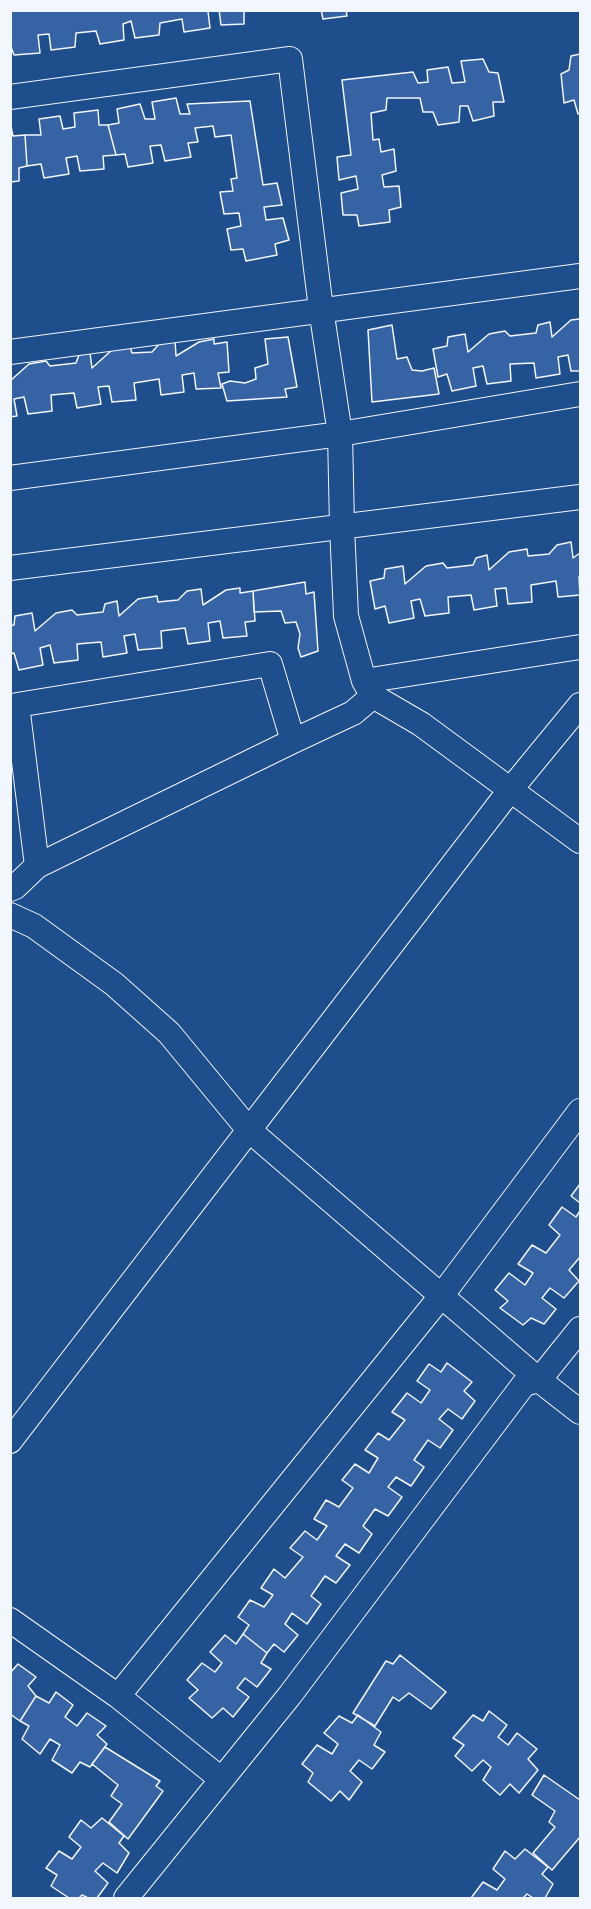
<!DOCTYPE html>
<html>
<head>
<meta charset="utf-8">
<style>
	body { margin:0 }
	#map { position:relative; width:591px; height:1909px; overflow:hidden; background:#1f4e8c; font-family:Inter,sans-serif }
	canvas { display:block }
	.frame { position:absolute; inset:0; border:12px solid #f2f6ff; pointer-events:none }
</style>
</head>
<body>
<div id="map">
<canvas width="591" height="1909"></canvas>
<div class="frame"></div>
</div>
<script>
const ctx = document.querySelector('canvas').getContext('2d');
ctx.lineJoin = 'round';
function paint(path, color) {
  ctx.fillStyle = color;
  ctx.fill(path, 'evenodd');
}
function strokePath(path, color, width, dash) {
  ctx.strokeStyle = color;
  ctx.lineWidth = width;
  ctx.lineCap = dash ? 'butt' : 'round';
  ctx.setLineDash(dash || []);
  ctx.stroke(path);
}
const building = new Path2D(`
	M11 10H209L208 11 210 28 184 32 182 19 160 23 159 35 135 38 131 21 123 24 124 40 100 44 96 31 76 33 75 47 51 50 49 34 38 35 40 53 14 55 10 44Z
	M219 10H244V24L221 25Z
	M321 10H346L347 16 323 19Z
	M580 54V113L578 114 574 100 564 103 561 74 569 70 571 56Z
	M483 59 489 72 498 73 504 102H493L494 116 473 121 468 106H460L459 122 438 125 433 112H423L420 98H387L386 110 371 113 373 140 379 139 381 152 394 149 396 171 382 175 384 187 399 186 401 207 389 210 390 222 359 226 357 215H343L341 193 358 189 356 176 339 180 337 157 351 155 342 80 413 72 418 83 428 82 427 70 448 67 452 83 465 82 461 61Z
	M176 98 180 114H190L187 104 250 101 263 185 277 183 282 205 264 207 266 220 283 218 289 240 275 244 277 255 246 261 243 249 231 250 227 229 241 226 239 213 224 214 220 192 233 191 231 179 237 178 231 135 215 137 213 126 195 128 198 142 188 143 191 157 165 161 161 145 150 146 153 163 128 167 125 154 116 155 108 125 119 123 117 109 140 104 145 119H155L152 102Z
	M98 110 99 125H108L116 155 103 156 104 169 80 171 77 156 66 158 69 174 44 178 41 164 27 166 25 135H41L39 119 60 116 63 129 75 127 74 113Z
	M10 122 13 136 25 135 27 166 19 168V181L10 182Z
	M580 319V371H571L568 355 558 357 560 374 536 378 534 363 510 364 511 381 487 384 483 366 473 368 476 386 452 391 447 374 438 377 433 349 447 346 448 337 465 334 468 352 489 334 505 331 510 336 536 333 538 325 550 322 552 337 571 320Z
	M392 325 397 359 407 357 412 370 422 371 434 368 439 394 372 402 368 330Z
	M288 337 297 387 285 389 287 397 227 401 222 384 230 381 245 383 256 379 255 368 268 364 265 339Z
	M214 339V344L227 342 229 372 218 373 221 388 196 389 194 373 182 375 184 392 161 395 159 379 134 383 136 400 112 402 109 386 98 387 101 404 77 408 74 393 51 395 52 411 28 414 24 397 14 399 17 416 10 417V381L29 364 46 361 50 366 76 363 79 355 90 353 92 368 112 350 130 347 132 353 152 352 160 343 175 340 176 356 199 342Z
	M571 542 573 558 580 553V576L579 577 580 595 558 597 556 581 531 585 532 602 508 604 506 588 495 589 497 606 474 610 471 595 448 597 449 613 425 616 420 599 411 601 414 618 389 623 385 606 375 609 370 581 384 578 385 569 403 566 405 584 426 566 443 563 447 568 473 565 476 558 487 555 489 570 509 552 527 549 528 556 549 554 557 545Z
	M305 582 306 594 314 592 318 651 301 657 298 648 300 634 296 622 285 623 281 611 254 612 253 591Z
	M240 588V593L253 591 255 621 245 622 247 636 223 638 220 621 208 623 210 641 188 644 185 628 161 631 162 648 138 650 135 634 124 636 127 653 103 657 101 642 77 644 78 660 54 663 50 645 40 648 43 665 19 670 14 653 10 654V626L14 625 15 616 32 613 35 631 56 613 72 610 77 615 103 612 105 604 117 601 119 616 138 599 157 596 158 602 178 600 187 591 201 589 203 605 226 590Z
	M580 1184V1203L571 1196Z
	M562 1207 576 1217 580 1211V1257L569 1270 579 1281 564 1298 550 1288 542 1298 556 1309 544 1324 531 1318 523 1325 500 1308 508 1301 495 1290 509 1273 525 1285 533 1273 518 1264 532 1245 546 1253 560 1235 549 1225Z
	M447 1363 472 1382 464 1391 475 1401 462 1419 448 1409 439 1419 453 1430 440 1448 428 1440 414 1460 424 1467 411 1486 396 1477 388 1487 402 1497 388 1516 375 1509 363 1526 372 1534 359 1553 345 1544 336 1556 350 1565 336 1583 325 1576 311 1596 321 1604 307 1624 292 1613 285 1624 298 1635 284 1652 274 1644 267 1653 243 1634 249 1625 238 1617 250 1600 264 1607 273 1595 261 1588 274 1569 285 1578 303 1557 290 1548 305 1531 317 1540 327 1526 314 1519 326 1500 339 1507 353 1488 342 1480 355 1464 369 1473 378 1458 365 1450 378 1433 389 1440 405 1420 392 1412 407 1393 421 1403 430 1390 417 1381 429 1364 441 1372Z
	M243 1634 267 1653 261 1663 271 1669 257 1687 245 1678 237 1688 249 1697 233 1717 223 1708 212 1718 189 1698 198 1690 187 1680 202 1663 215 1672 222 1663 210 1652 225 1635 236 1644Z
	M400 1655 446 1692 431 1709 409 1693 399 1701 393 1697 375 1726 353 1713 386 1661 393 1664Z
	M18 1664 36 1677 28 1686 36 1696 20 1721 10 1714V1673Z
	M56 1692 73 1705 65 1717 77 1726 87 1713 106 1726 97 1735 107 1744 90 1767 80 1762 72 1773 52 1760 60 1745 50 1739 40 1754 22 1739 29 1726 20 1721 36 1696 49 1703Z
	M489 1711 507 1725 498 1737 508 1745 517 1733 537 1749 528 1759 538 1770 519 1793 510 1784 500 1795 483 1780 491 1767 483 1760 472 1771 455 1756 464 1745 453 1738 473 1715 483 1721Z
	M358 1715 381 1732 374 1745 385 1752 372 1769 359 1760 350 1771 362 1782 349 1800 340 1791 331 1801 308 1782 313 1773 302 1764 317 1745 332 1754 338 1744 324 1733 339 1716 352 1723Z
	M105 1747 160 1781 156 1786 163 1791 128 1839 109 1822 122 1804 111 1796 118 1785 92 1764Z
	M544 1775 580 1800V1837L552 1870 533 1853 555 1827 549 1822 555 1811 532 1795Z
	M102 1818 124 1836 119 1843 129 1853 117 1873 103 1863 95 1871 108 1883 97 1898H88L82 1895 79 1898H69L51 1886 57 1875 46 1868 59 1851 72 1859 81 1847 69 1837 81 1820 91 1828Z
	M525 1849 548 1867 542 1874 553 1884 545 1898H533L527 1894 523 1898H471L483 1882 497 1890 505 1879 493 1869 505 1851 515 1859Z`);
const minor = new Path2D(`
	M10 97 290 59 321 309 340 434 342 526 346 616 364 681 373 696 421 724 580 841
	M10 352 580 276
	M10 478 340 434 580 394
	M10 568 580 497
	M364 681 580 647
	M37 866 17 705 270 664 293 741
	M10 889 15 887 37 866 293 741 353 713 373 696
	M10 915 34 926 114 984 169 1033 249 1130 539 1380 580 1412
	M10 1441 511 789 580 705
	M10 1620 118 1696 221 1779
	M118 1696 442 1295 580 1111
	M126 1898 290 1695 524 1384 539 1380 580 1329`);
paint(building, '#3563a3');
strokePath(building, '#f2f6ff', 1.5);
strokePath(minor, '#f2f6ff', 26);
strokePath(minor, '#1f4e8c', 24);
</script>
</body>
</html>
